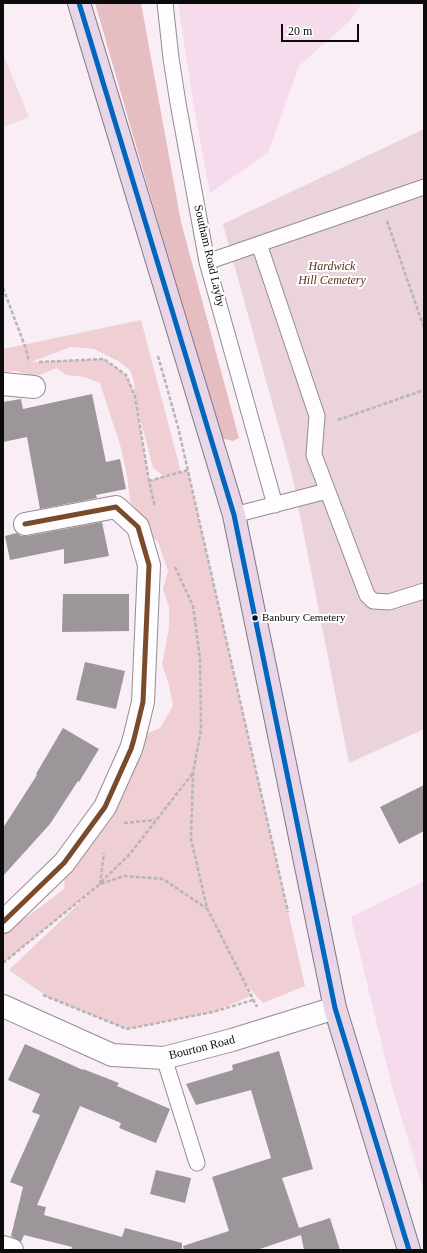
<!DOCTYPE html>
<html>
<head>
<meta charset="utf-8">
<style>
	body { margin:0 }
	#map { position:relative; width:427px; height:1253px; overflow:hidden; background:#f9eef6; font-family:Georgia,serif }
	canvas { display:block }
	.frame { position:absolute; inset:0; border:4px solid #0b0b0b; pointer-events:none }
	.scale { position:absolute; left:281px; top:24px; width:78px; height:18px; box-sizing:border-box; border:2px solid #0b0b0b; border-top:0; padding-left:5px; font-size:12px; line-height:14px; white-space:nowrap; color:#0b0b0b; -webkit-text-stroke:3px #fff; paint-order:stroke }
</style>
</head>
<body>
<div id="map">
<canvas width="427" height="1253"></canvas>
<div class="frame"></div>
<div class="scale">20 m</div>
</div>
<script>
const ctx = document.querySelector('canvas').getContext('2d');
ctx.lineJoin = 'round';
function paint(path, color) {
  ctx.fillStyle = color;
  ctx.fill(path, 'evenodd');
}
function strokePath(path, color, width, dash) {
  ctx.strokeStyle = color;
  ctx.lineWidth = width;
  ctx.lineCap = dash ? 'butt' : 'round';
  ctx.setLineDash(dash || []);
  ctx.stroke(path);
}
function label(font, color, halo, rows, align = 'center') {
  ctx.font = font + ' Georgia,serif';
  ctx.lineWidth = 4;
  ctx.setLineDash([]);
  ctx.textBaseline = 'middle';
  ctx.strokeStyle = halo;
  ctx.fillStyle = color;
  for (const [text, x, y, turn = 0] of rows) {
    ctx.save();
    ctx.translate(x, y);
    ctx.rotate((+turn || 0) * Math.PI / 180);
    ctx.textAlign = isNaN(turn) ? turn : align;
    if (halo) ctx.strokeText(text, 0, 0);
    ctx.fillText(text, 0, 0);
    ctx.restore();
  }
}
const farmland = new Path2D(`
	M178 3H362L350 21 299 66 268 153 210 193 194 108Z
	M424 881V1191L392 1087 351 917Z`);
const green = new Path2D(`
	M141 320 181 472 188 470 305 986 263 1003 245 983 251 996 213 1012 127 1029 48 997 9 970 94 889 3 963V932L16 916 27 917 64 889 65 876 134 739 160 728 173 706 169 685 162 664 169 628V607L163 589 168 571 158 542 152 538 143 516 130 502 127 475 121 448 100 383 84 377 66 375 57 368 39 375H30L16 371 3 372V349ZM71 347 94 349 118 361 130 370 134 382 135 394 126 375 104 359 31 362ZM136 402 153 468 164 476 149 481Z`);
const forest = new Path2D(`
	M95 3H141L181 222 239 438 233 441 220 438Z`);
const cemetery = new Path2D(`
	M424 129V729L349 763 292 475 223 224Z`);
const pitch = new Path2D(`
	M3 54 29 117 3 127Z`);
const building = new Path2D(`
	M92 394 106 462 120 459 126 489 96 495 97 498 40 509 27 437 3 442V402L21 399 23 409Z
	M102 522 109 556 64 564V549L10 560 5 536 17 533 21 536H27Z
	M63 594H129V631L62 632Z
	M85 662 125 671 116 709 76 700Z
	M63 728 99 749 79 782 78 781 50 824 3 876V828L37 775 36 774Z
	M424 785V831L399 844 380 807Z
	M25 1044 83 1070V1069L119 1083 117 1086 170 1109 156 1143 119 1128 121 1123 80 1106 37 1205 46 1207 44 1215 122 1237 125 1228 182 1243V1250H71L72 1247 24 1235 21 1242 11 1236 23 1187 10 1182 40 1115 32 1112 40 1094 8 1080Z
	M279 1051 313 1169 282 1178 299 1228 330 1218 340 1250H304L301 1235 257 1250H184L183 1246 229 1231 212 1177 271 1158 251 1090 196 1105 186 1084 233 1070 232 1065Z
	M156 1170 191 1178 185 1203 150 1194Z`);
const path = new Path2D(`
	M387 221 424 328
	M3 288 26 349 29 362
	M158 356 178 427 288 912
	M39 362 104 359 126 375 135 396 149 481 155 507
	M338 420 424 390
	M149 481 188 470
	M175 567 193 606 200 659 201 730 193 773 191 839 207 908 257 1007
	M124 823 155 820
	M101 882 129 855 193 773
	M100 884 104 853
	M3 963 100 884 124 876 163 879 206 908
	M43 995 127 1029 213 1012 253 1000`);
const service = new Path2D(`
	M165 3 171 58 178 103 207 262 275 505
	M259 244 317 416 314 455 367 595 373 601 389 602 424 591
	M207 262 424 187
	M234 515 327 491
	M164 1058 197 1163`);
const minor = new Path2D(`
	M3 384 34 387
	M3 922 64 863 105 807 131 749 134 739 143 702 149 565 138 527 116 507 25 524
	M3 1006 112 1055 164 1058 232 1040 335 1008
	M3 1247 12 1250`);
const trunk = new Path2D(`
	M79 3 234 515 335 1008 409 1250`);
const bus1 = new Path2D(`
	M79 3 234 515 335 1008 409 1250`);
const bus2 = new Path2D(`
	M3 922 64 863 105 807 131 749 134 739 143 702 149 565 138 527 116 507 25 524`);
const markers = [
	[255,618,3.5,"#0b0b0b"]
];
const busNames = [
	["Banbury Cemetery",262,618]
];
const streetNames = [
	["Southam Road Layby",209,256,77],
	["Bourton Road",202,1048,-14]
];
const parkNames = [
	["Hardwick",332,267],
	["Hill Cemetery",332,281]
];
paint(farmland, '#f6dbed');
paint(green, '#efcfd4');
paint(forest, '#e6bdc1');
paint(cemetery, '#ead3db');
paint(pitch, '#f3d9e1');
paint(building, '#9c959a');
strokePath(service, '#928d91', 17);
strokePath(minor, '#928d91', 24);
strokePath(trunk, '#7f7a7e', 24);
strokePath(path, '#b7b5b6', 2.5, [4, 2]);
strokePath(service, '#fefcfe', 15);
strokePath(minor, '#fefcfe', 22);
strokePath(trunk, '#e8d6e8', 22);
strokePath(bus1, '#0065bd', 5);
strokePath(bus2, '#7a4b2a', 5);
for (const [x, y, r, color] of markers) {
  const dot = new Path2D();
  dot.arc(x, y, r, 0, 2 * Math.PI);
  ctx.fillStyle = color;
  ctx.fill(dot);
  strokePath(dot, '#fff', 1.5);
}
label('11px', '#0b0b0b', '#fff', busNames, 'left');
label('12px', '#0b0b0b', '#fff', streetNames);
label('italic 12px', '#602d1e', '#fff', parkNames);
</script>
</body>
</html>
